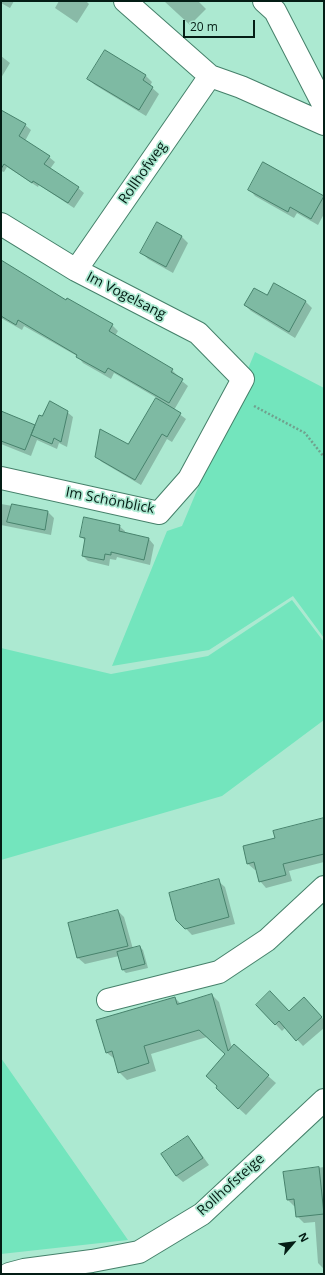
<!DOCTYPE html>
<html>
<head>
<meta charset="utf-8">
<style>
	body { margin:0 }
	#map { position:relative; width:325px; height:1275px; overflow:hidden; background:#ace9d1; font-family:"Open Sans",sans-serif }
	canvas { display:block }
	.frame { position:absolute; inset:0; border:2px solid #041d15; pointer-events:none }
	.north { position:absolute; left:273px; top:1223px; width:40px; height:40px; -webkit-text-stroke:3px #ace9d1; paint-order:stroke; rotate:62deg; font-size:11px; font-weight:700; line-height:16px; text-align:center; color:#041d15 }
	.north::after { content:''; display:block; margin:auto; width:14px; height:18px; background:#041d15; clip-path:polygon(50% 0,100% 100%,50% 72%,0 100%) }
	.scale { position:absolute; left:183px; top:20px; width:72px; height:18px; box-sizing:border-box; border:2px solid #041d15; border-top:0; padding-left:5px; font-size:12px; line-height:14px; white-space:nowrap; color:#041d15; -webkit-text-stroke:3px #ace9d1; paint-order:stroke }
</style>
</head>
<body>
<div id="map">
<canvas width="325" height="1275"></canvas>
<div class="frame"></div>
<div class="north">N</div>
<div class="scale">20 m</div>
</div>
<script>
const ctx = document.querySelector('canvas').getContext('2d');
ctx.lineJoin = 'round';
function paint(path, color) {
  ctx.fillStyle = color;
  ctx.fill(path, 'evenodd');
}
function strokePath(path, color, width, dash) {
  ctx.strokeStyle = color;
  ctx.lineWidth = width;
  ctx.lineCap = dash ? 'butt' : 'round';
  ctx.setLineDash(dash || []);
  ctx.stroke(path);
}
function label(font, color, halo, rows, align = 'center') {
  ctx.font = font + ' "Open Sans",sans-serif';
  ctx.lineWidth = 3.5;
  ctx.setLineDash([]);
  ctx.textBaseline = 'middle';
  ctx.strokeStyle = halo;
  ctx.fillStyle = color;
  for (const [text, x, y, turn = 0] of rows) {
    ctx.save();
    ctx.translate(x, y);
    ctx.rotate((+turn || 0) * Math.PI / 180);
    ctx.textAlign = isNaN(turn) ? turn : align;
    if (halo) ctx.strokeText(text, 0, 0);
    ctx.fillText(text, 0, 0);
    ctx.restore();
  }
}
const green = new Path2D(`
	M255 352 324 388V638L293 596 209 650 112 666 167 531 182 526Z
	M292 600 324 642V720L222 796 1 860V648L111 674 208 656Z
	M1 1058 128 1240 1 1254Z`);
const shadow = new Path2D(`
	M1 1H14L10 8 1 3Z
	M59 1H86L89 4 77 23 55 8Z
	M164 1H198L206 9 190 25Z
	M1 56 10 63 1 78Z
	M146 76 152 82 150 86 159 94 146 116 95 85 88 79Z
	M1 111 25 125 31 130 25 141 49 157 55 162 50 169 78 188 84 193 74 208 39 185 38 187 7 167 4 172 1 171Z
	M264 163 324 197V214L318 225 297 213 294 218 255 196 249 189Z
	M157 223 182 237 188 243 173 273 148 259 142 253Z
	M1 261 67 301 112 325 118 331 115 336 172 370 178 376 177 377 188 386 174 410 186 419 172 442 167 439 141 485 102 462 96 457 128 446 157 398 114 373 111 379 83 363 77 356 24 326 22 330 1 318Z
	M274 284 306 302 312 308 295 338 251 311 245 305 267 297Z
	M67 412 73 417 67 447 59 443 57 449 37 440 31 456 1 444V416L35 426 42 417Z
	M1 504 48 512 54 518 51 535 1 525Z
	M119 526 125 531V533L149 539 154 545 150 565 117 557 116 560 110 559 109 566 88 561 83 556 86 541 81 537Z
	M244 846 324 851V862L289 871 292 881 266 888 260 881 257 870H255L248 864Z
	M218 881 225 887 235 924 192 935 177 919Z
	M118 911 124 917 133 949 140 947 143 950 148 968 126 973 123 970 119 956 85 964 78 958 69 923Z
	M212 995 219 1002 232 1048 268 1076 276 1083 246 1115 225 1096 226 1054 207 1037 151 1054 156 1071 127 1080 119 1072 116 1060 107 1053 175 998 181 1004Z
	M257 1005 289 1012 311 1005 324 1020V1028L303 1046 286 1027 282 1031Z
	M188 1137 194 1144 209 1165 183 1182 176 1176Z
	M324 1167V1269L318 1263 315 1222 304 1223 297 1216 296 1206H294L288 1200 284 1173Z`);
const building = new Path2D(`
	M105 50 146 75 143 80 153 87 139 110 87 79Z
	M1 110 26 124 19 136 50 156 44 164 79 187 68 203 33 181 32 183 4 164 1 169Z
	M263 162 324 196 311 219 290 207 288 212 248 190Z
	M157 222 182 236 166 267 140 253Z
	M1 260 66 300 67 298 113 324 109 331 173 369 171 372 183 379 169 403 108 368 105 373 76 357 77 355 18 320 16 325 1 316Z
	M274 283 306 301 289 332 244 305 254 288 267 295Z
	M156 398 181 413 167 437 162 434 135 480 95 457 100 429 128 444Z
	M50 401 68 411 61 442 54 438 52 444 31 435 39 415 42 416Z
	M1 411 35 425 25 450 1 441Z
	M12 504 48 511 45 530 7 522Z
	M84 517 120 525 119 531 149 538 144 560 111 552V555L105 554 104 560 82 556 85 538 80 537Z
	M324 818V854L283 864 286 875 259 882 254 862 247 864 243 846 275 838 273 831Z
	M219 879 229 917 185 929 176 920 169 893Z
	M118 910 128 946 77 958 68 923Z
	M140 946 145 964 122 970 117 952Z
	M270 991 289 1011 304 997 322 1017 296 1041 279 1021 275 1025 256 1005Z
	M212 994 228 1051 234 1044 269 1075 238 1109 216 1088 217 1086 206 1076 225 1054 199 1030 144 1046 149 1063 118 1073 112 1051 106 1053 96 1020 175 997 177 1004Z
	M188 1136 203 1158 176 1176 161 1154Z
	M319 1167 324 1214 296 1217 294 1199 287 1200 283 1172Z`);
const path = new Path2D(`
	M254 406 305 433 324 457`);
const minor = new Path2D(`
	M125 1 210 76 241 87 324 124
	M264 1 275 11 324 106
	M1 224 76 270 198 333 243 379 189 479 159 513 1 478
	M76 270 210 76
	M108 1000 219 972 267 940 324 887
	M9 1274 24 1270 92 1261 139 1252 202 1214 324 1100`);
const streetNames = [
	["Rollhofweg",143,173,-55],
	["Im Vogelsang",126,296,27],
	["Im Schönblick",110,501,11],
	["Rollhofsteige",231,1185,-42]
];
paint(green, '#73e5bd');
paint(shadow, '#0003');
paint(building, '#7ebaa3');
strokePath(building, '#47826c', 1);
strokePath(minor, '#45806a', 24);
strokePath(path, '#70a18e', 2.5, [2, 2]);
strokePath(minor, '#fff', 22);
label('14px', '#041d15', '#ace9d1', streetNames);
</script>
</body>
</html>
